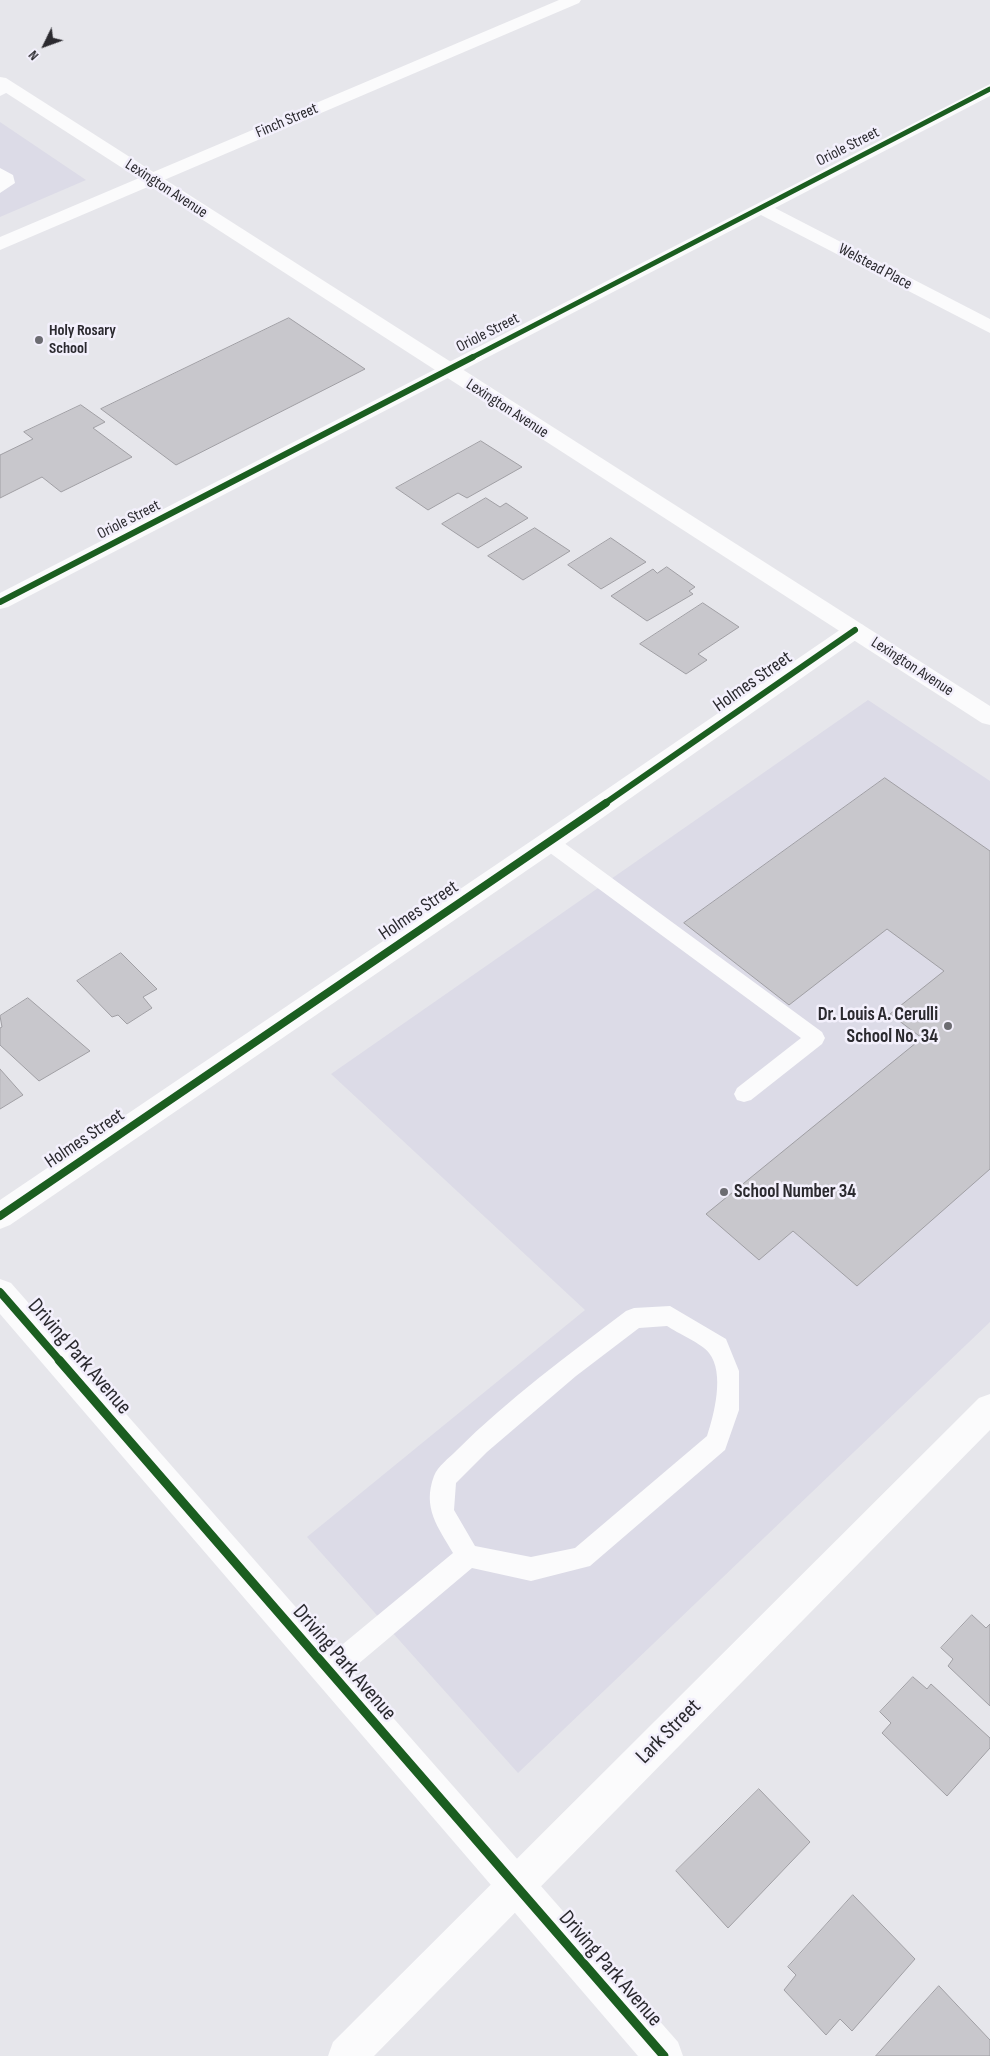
<!DOCTYPE html>
<html>
<head>
<meta charset="utf-8">
<style>
	body { margin:0 }
	#map { position:relative; width:990px; height:2056px; overflow:hidden; background:#e6e6eb; font-family:"Sofia Sans Condensed",sans-serif }
	canvas { display:block }
	.north { position:absolute; left:20px; top:20px; width:50px; height:50px; -webkit-text-stroke:4px #f3f0fc; paint-order:stroke; rotate:228deg; font-size:14px; font-weight:700; line-height:20px; text-align:center; color:#2b2a2f }
	.north::after { content:''; display:block; margin:auto; width:18px; height:22px; background:#2b2a2f; clip-path:polygon(50% 0,100% 100%,50% 72%,0 100%) }
</style>
</head>
<body>
<div id="map">
<canvas width="990" height="2056"></canvas>
<div class="north">N</div>
</div>
<script>
const ctx = document.querySelector('canvas').getContext('2d');
ctx.lineJoin = 'round';
function paint(path, color) {
  ctx.fillStyle = color;
  ctx.fill(path, 'evenodd');
}
function strokePath(path, color, width, dash) {
  ctx.strokeStyle = color;
  ctx.lineWidth = width;
  ctx.lineCap = dash ? 'butt' : 'round';
  ctx.setLineDash(dash || []);
  ctx.stroke(path);
}
function label(font, color, halo, rows, align = 'center') {
  ctx.font = font + ' "Sofia Sans Condensed",sans-serif';
  ctx.lineWidth = 5;
  ctx.setLineDash([]);
  ctx.textBaseline = 'middle';
  ctx.strokeStyle = halo;
  ctx.fillStyle = color;
  for (const [text, x, y, turn = 0] of rows) {
    ctx.save();
    ctx.translate(x, y);
    ctx.rotate((+turn || 0) * Math.PI / 180);
    ctx.textAlign = isNaN(turn) ? turn : align;
    if (halo) ctx.strokeText(text, 0, 0);
    ctx.fillText(text, 0, 0);
    ctx.restore();
  }
}
const built = new Path2D(`
	M0 122 86 180 0 217Z
	M868 700 990 781V1322L518 1773 307 1537 585 1310 331 1074Z`);
const building = new Path2D(`
	M289 318 365 369 176 465 101 409Z
	M81 405 105 422 93 428 132 457 61 492 42 477 0 498V455L33 439 24 432Z
	M481 441 522 467 467 498 458 493 428 510 396 488Z
	M486 498 500 507 506 503 528 518 478 548 442 524Z
	M535 528 570 551 523 580 488 556Z
	M611 538 646 562 601 589 568 565Z
	M667 567 695 587 689 591 693 594 647 621 611 596 653 569 657 573Z
	M703 603 739 627 698 654 707 660 686 674 640 644Z
	M885 778 990 851V1169L857 1286 793 1231 759 1260 706 1214 922 1038 890 1014 944 971 887 929 789 1005 684 923Z
	M121 953 157 989 143 997 152 1008 127 1024 118 1015 112 1017 77 981Z
	M28 998 90 1051 39 1081 0 1045V1028L2 1027 0 1016Z
	M0 1069 23 1095 0 1109Z
	M972 1615 986 1628 990 1624V1706L948 1666 953 1659 941 1648Z
	M913 1677 927 1689 931 1684 990 1738V1748L947 1796 882 1733 891 1723 880 1712Z
	M759 1789 810 1842 728 1928 676 1871Z
	M853 1895 915 1959 852 2031 840 2019 826 2035 784 1990 796 1975 788 1967Z
	M939 1986 990 2040V2056H876Z`);
const service = new Path2D(`
	M10 84 16 88 0 96V88Z
	M0 168 13 175 15 183 0 193Z
	M549 835 556 837 822 1032 825 1038 822 1044 751 1100 744 1102 737 1100 734 1094 737 1088 801 1038 542 847 540 842 542 837Z
	M670 1306 726 1339 739 1371V1410L725 1450 590 1566 531 1581 472 1568 338 1681 329 1685 320 1681 316 1672 320 1663 453 1553C438 1527 422 1508 434 1476 438 1466 449 1458 456 1451 508 1399 568 1355 626 1311L634 1308ZM667 1326C677 1333 703 1344 709 1353 725 1373 714 1415 707 1436L575 1548 531 1557 475 1546 454 1510 456 1483 487 1452 576 1376 639 1328Z`);
const minor = new Path2D(`
	M559 0H581L579 3 0 250V237Z
	M990 84V96L775 208 990 319V333L761 215 8 607 0 609V593Z
	M855 622 863 625 867 630 863 635 558 849 10 1225 0 1229V1200L540 835 847 625Z
	M990 1394V1430L374 2056H328L333 2042 979 1398Z`);
const tertiary = new Path2D(`
	M0 1279 11 1283 678 2042 683 2056H638L0 1314Z`);
const secondary = new Path2D(`
	M0 77 6 78 990 706V725L982 723 0 89Z`);
const cyclewayFar3 = new Path2D(`
	M471 358 990 89`);
const cyclewayFar2 = new Path2D(`
	M0 602 473 357
	M604 804 855 630`);
const cyclewayFar1 = new Path2D(`
	M0 1216 606 803
	M0 1292 60 1361`);
const cycleway = new Path2D(`
	M59 1360 664 2056`);
const markers = [
	[39,340,5,"#6c6c71"],
	[948,1026,5,"#6c6c71"],
	[724,1192,5,"#6c6c71"]
];
const farStreetnames = [
	["Finch Street",287,121,-23],
	["Oriole Street",848,147,-27],
	["Lexington Avenue",166,189,33],
	["Welstead Place",875,267,28],
	["Oriole Street",488,333,-27],
	["Lexington Avenue",507,409,33],
	["Oriole Street",129,520,-27],
	["Lexington Avenue",912,667,33]
];
const farPoinames = [
	["Holy Rosary",49,331],
	["School",49,349]
];
const streetNames = [
	["Holmes Street",753,682,-35],
	["Holmes Street",419,911,-34],
	["Holmes Street",85,1139,-34]
];
const poiNames = [
	["Dr. Louis A. Cerulli",938,1015],
	["School No. 34",938,1037],
	["School Number 34",734,1192,"left"]
];
const nearStreetnames = [
	["Driving Park Avenue",79,1357,49],
	["Driving Park Avenue",344,1663,49],
	["Lark Street",669,1732,-45],
	["Driving Park Avenue",610,1969,49]
];
paint(built, '#dcdbe7');
paint(building, '#c8c7cc');
strokePath(building, '#a09fa4', 1);
paint(service, '#fbfbfc');
paint(minor, '#fbfbfc');
paint(tertiary, '#fbfbfc');
paint(secondary, '#fbfbfc');
strokePath(cyclewayFar3, '#1b5e20', 5);
strokePath(cyclewayFar2, '#1b5e20', 6);
strokePath(cyclewayFar1, '#1b5e20', 8);
strokePath(cycleway, '#1b5e20', 9);
for (const [x, y, r, color] of markers) {
  const dot = new Path2D();
  dot.arc(x, y, r, 0, 2 * Math.PI);
  ctx.fillStyle = color;
  ctx.fill(dot);
  strokePath(dot, '#f3f0fc', 2);
}
label('16px', '#2b2a2f', '#f3f0fc', farStreetnames);
label('bold 16px', '#2b2a2f', '#f3f0fc', farPoinames, 'left');
label('19px', '#2b2a2f', '#f3f0fc', streetNames);
label('bold 19px', '#2b2a2f', '#f3f0fc', poiNames, 'right');
label('22px', '#2b2a2f', '#f3f0fc', nearStreetnames);
</script>
</body>
</html>
